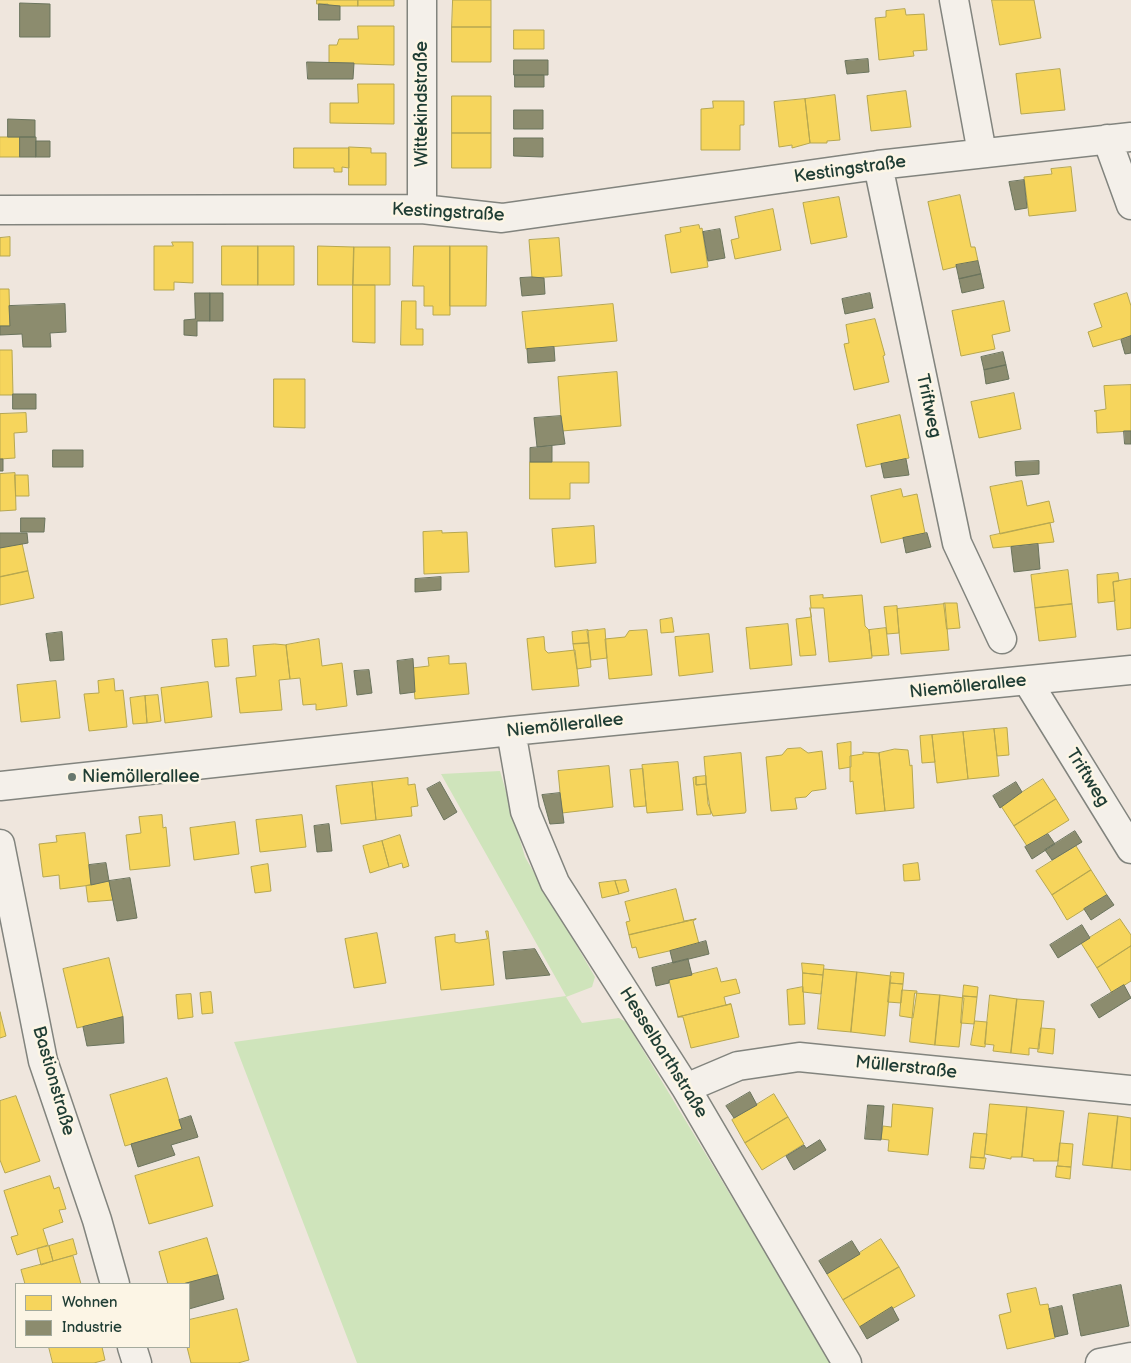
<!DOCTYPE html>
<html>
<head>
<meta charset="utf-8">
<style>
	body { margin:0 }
	#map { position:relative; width:1131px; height:1363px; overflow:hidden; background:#efe6dd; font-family:"Balsamiq Sans",sans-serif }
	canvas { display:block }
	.legend { position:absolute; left:15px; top:1283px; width:175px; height:65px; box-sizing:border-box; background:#fcf5e5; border:1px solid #a4ab9e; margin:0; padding:6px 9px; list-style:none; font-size:15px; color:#1f3d34 }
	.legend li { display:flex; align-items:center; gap:10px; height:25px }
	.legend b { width:25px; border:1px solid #a4ab9e }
</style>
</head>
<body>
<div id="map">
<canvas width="1131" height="1363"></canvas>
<ul class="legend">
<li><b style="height:14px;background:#f6d55c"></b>Wohnen</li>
<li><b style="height:14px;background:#8c8c6e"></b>Industrie</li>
</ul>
</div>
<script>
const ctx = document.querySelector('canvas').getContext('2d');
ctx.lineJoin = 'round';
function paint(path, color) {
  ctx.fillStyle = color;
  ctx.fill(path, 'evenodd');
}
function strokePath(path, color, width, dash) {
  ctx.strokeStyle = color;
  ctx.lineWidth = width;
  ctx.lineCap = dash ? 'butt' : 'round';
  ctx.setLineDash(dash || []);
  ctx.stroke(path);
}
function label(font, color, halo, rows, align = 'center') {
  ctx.font = font + ' "Balsamiq Sans",sans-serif';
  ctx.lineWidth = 5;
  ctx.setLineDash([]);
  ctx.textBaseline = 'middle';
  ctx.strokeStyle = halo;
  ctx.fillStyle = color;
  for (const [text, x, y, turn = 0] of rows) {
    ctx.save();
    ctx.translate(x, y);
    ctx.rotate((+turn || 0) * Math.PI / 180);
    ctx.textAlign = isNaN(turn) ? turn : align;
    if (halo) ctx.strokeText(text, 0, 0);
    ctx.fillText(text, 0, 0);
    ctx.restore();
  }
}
const green = new Path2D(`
	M500 771 525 857 595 977 592 987 566 997 582 1023 619 1018 626 1022 832 1363H357L234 1042 566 996 441 774Z`);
const homes = new Path2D(`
	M317 0H358V6H328V4H317Z
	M358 0H394V6H358Z
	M453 0H491V27H452Z
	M992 0H1034L1041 38 1000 45Z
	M905 9 906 15 924 14 927 50 913 51 914 56 879 60 875 18 886 17V11Z
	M358 26H394V65L329 63V45H337L339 39H358Z
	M452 27H491V62H452Z
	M514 30H544V49H514Z
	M1060 69 1065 110 1021 114 1016 74Z
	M358 84H394V124L330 123V103H358Z
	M906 91 911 127 871 131 867 96Z
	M835 95 840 140 827 141V143H810L805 99Z
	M452 96H491V133H452Z
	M805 99 810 143 792 148V145L779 147 774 102Z
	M713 101H744V125H740V150H701V109L713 108Z
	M452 133H491V168H452Z
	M0 137H20V157H0Z
	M349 147 371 148V153H386V185H349Z
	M294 148H349V168L342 167V172H334V168H294Z
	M1071 167 1076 211 1029 216 1024 177 1052 174 1051 169Z
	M960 195 971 247H975L978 261 943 270 928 202Z
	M839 197 847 237 811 244 803 203Z
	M773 209 781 250 735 259 731 240 739 238 735 217Z
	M699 225 700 229 702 228 708 267 671 273 665 235 681 232 680 228Z
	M10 237V256H0V238Z
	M559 238 562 276 532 278 529 240Z
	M172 242H193V283L174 282V290H154V246H173Z
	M222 246H258V285H222Z
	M258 246H294V285H258Z
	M318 246 354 247 353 285H318Z
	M414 246H450V315H433V306H424V286H413Z
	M450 246H487L486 306H450Z
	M354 247H390V285H353Z
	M353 285H375V343L353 342Z
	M0 289H9L10 326H0Z
	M1127 293 1131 306V336L1093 347 1088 332 1102 327 1094 304Z
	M402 301H416V329H423V345H401Z
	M1004 301 1010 331 992 335 995 349 961 356 952 311Z
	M613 304 617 341 526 349 522 312Z
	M875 319 885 355 883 356 889 382 854 390 844 344 849 343 846 325Z
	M0 350H12L13 395H0Z
	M617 372 621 426 562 431 558 377Z
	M274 379H305V428L274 427Z
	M1131 385V431L1097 433 1096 411H1094L1106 409 1104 386Z
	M1014 393 1021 429 979 438 971 402Z
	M26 413 27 432 14 433 15 458 0 459V414Z
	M900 415 909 458 866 467 857 425Z
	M530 462H589V483H570V499H530Z
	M15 473 16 510 0 511V474Z
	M15 475H28L29 496H16Z
	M1022 481 1027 506 1049 501 1054 522 1000 534 990 487Z
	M901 489 903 497 917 494 925 533 881 543 871 496Z
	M1050 523 1054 542 993 548 990 536Z
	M594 526 596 563 555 567 552 529Z
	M442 531V533L467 532 469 572 424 574 423 532Z
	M22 543 28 571 0 577V548Z
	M1068 570 1072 604 1035 608 1031 575Z
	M28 571 34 598 0 605V577Z
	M1118 573 1119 581 1113 582 1115 601 1098 603 1097 575Z
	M1131 579V628L1117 630 1113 582Z
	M823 595V598L862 595 865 626 869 630 872 658 829 662 824 608H811L810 596Z
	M944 603H957L960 628 947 629Z
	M945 604 949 650 901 654 897 609Z
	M1072 604 1076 637 1039 641 1035 608Z
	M897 606 899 633 887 634 884 607Z
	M810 608 816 655 800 656 796 619 811 617Z
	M672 618 674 632 661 633 660 620Z
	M788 624 792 665 750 669 746 628Z
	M886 628 889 655 872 656 869 630Z
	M605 629 607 658 591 660 587 631Z
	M588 630 589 643 573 644 572 632Z
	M647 630 652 675 609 679 605 639 625 637 629 631Z
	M709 634 713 672 679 676 675 637Z
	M544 637 545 650 548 653 575 650 579 686 532 690 527 639Z
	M227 639 229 666 215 667 212 640Z
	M319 639 322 666 342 663 347 706 316 710V704L303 705 300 678 290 679 286 645Z
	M589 643 591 667 577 669 573 644Z
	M275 644 286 645 290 679 279 680 282 710 240 713 236 678 256 676 253 646Z
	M449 656V664L466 663 469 694 415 699 412 668 429 666 428 658Z
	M114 679 115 691 123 690 127 727 89 731 84 694 99 693 98 681Z
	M56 681 60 718 21 722 17 685Z
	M208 682 212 717 165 723 161 688Z
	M158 695 161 721 147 723 145 696Z
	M145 696 147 723 133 724 130 698Z
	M1007 728 1009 755 997 756 994 729Z
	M994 729 999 776 968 779 963 732Z
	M963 732 968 779 937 783 932 735Z
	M932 735 935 762 922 763 920 736Z
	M851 742V767L839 769 837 744Z
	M801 748 808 753 822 751 826 789 812 791 806 797 795 798 797 809 771 811 766 757 782 755 787 749Z
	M895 749 908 750 910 766 912 765 914 808 885 811 879 753Z
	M863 752 879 753 885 811 856 814 853 781 850 782V756L863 754Z
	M741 753 746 811 745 813 713 816 708 804 704 757Z
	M678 762 683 810 647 813 642 765Z
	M609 766 613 807 562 813 558 771Z
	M643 769 646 806 634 807 630 770Z
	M706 776V784L696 785V777Z
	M696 777V785L706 784 711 814 697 815 693 778Z
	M408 778V785L415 784 418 806 411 807 412 816 376 820 372 782Z
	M1043 779 1056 799 1014 826 1001 806Z
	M372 782 376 820 341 824 336 786Z
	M1056 799 1069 820 1027 846 1014 826Z
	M162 815 163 828 166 827 170 866 130 870 126 835 141 833 139 817Z
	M302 815 306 847 260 852 256 820Z
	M235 822 239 854 194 860 190 828Z
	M85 833 91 885 60 889 59 875 43 877 39 844 57 842 56 836Z
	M400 835 409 866 403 868 402 863 389 867 382 841Z
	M382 841 389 867 370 873 363 846Z
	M1076 846 1091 870 1052 895 1036 871Z
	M918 863 920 880 904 881 903 865Z
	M268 864 271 891 255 893 251 867Z
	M1091 870 1107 895 1067 920 1052 895Z
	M626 880 629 891 619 894 615 881Z
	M109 881 113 900 88 902 86 886Z
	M615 881 619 894 602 898 599 883Z
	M676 889 684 921 696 919 629 935 626 922 630 921 625 902Z
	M696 919 693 921 699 944 639 958 636 947 632 948 629 935Z
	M1120 919 1131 935V946L1097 968 1081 943Z
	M486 931H488L494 985 441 990 435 937 455 934V942L459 943 487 939Z
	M377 933 386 983 354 988 345 939Z
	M1131 946V981L1112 993 1097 968Z
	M109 958 123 1017 77 1028 63 969Z
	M802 963 824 965 823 975 803 973Z
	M717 968 721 982 736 979 740 993 724 997 726 1005 731 1004 678 1017 669 980Z
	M824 969 857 972 851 1032 818 1029Z
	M857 972 891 976 885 1036 851 1032Z
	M891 972 904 973 903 984 890 983Z
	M803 973 823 975 821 994 803 992Z
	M890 983 903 984 901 1003 888 1002Z
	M964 985 978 987 977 997 963 996Z
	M803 987 805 1024 789 1025 787 990Z
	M902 990 917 991 913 1018 900 1016Z
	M211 992 213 1013 202 1014 200 993Z
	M915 993 940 995 935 1045 910 1042Z
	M191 994 193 1017 178 1019 176 995Z
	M940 995 964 998 959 1047 935 1045Z
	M990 995 1017 999 1011 1053 993 1051 994 1045 985 1044Z
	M963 996 977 997 974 1024 961 1023Z
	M1017 999 1044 1001 1039 1049 1029 1048V1055L1011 1053Z
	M731 1004 739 1037 691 1048 683 1017H678Z
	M0 1012 6 1036 0 1038Z
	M975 1021 987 1022 985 1047 971 1045Z
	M1041 1028 1055 1029 1053 1054 1038 1052Z
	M167 1078 182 1129 125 1146 110 1095Z
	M774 1094 788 1117 745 1143 732 1120Z
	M16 1096 40 1161 5 1173 0 1160V1101Z
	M893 1104 933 1108 928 1155 888 1151 889 1140 881 1139 883 1126 891 1127Z
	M990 1104 1027 1107 1022 1157H1011V1159L985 1154Z
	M1027 1107 1064 1111 1058 1161H1033L1034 1159 1022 1157Z
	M1089 1113 1118 1116 1112 1168 1083 1165Z
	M1118 1116 1131 1118V1170L1112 1168Z
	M788 1117 804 1144 762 1170 745 1143Z
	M974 1133 987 1134 984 1158 971 1157Z
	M1060 1143 1073 1144 1071 1167 1058 1166Z
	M199 1157 213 1206 149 1224 135 1176Z
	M971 1157 986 1158 984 1169 970 1168Z
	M1057 1166 1071 1167 1070 1179 1056 1177Z
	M50 1176 54 1189 59 1187 66 1209 59 1210 63 1222 43 1229 48 1245 17 1255 11 1237 18 1235 4 1191Z
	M207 1238 218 1275 183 1284H168L159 1252Z
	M73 1239 77 1254 53 1261 49 1246Z
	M881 1239 899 1267 843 1300 827 1274Z
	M49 1246 53 1261 41 1265 37 1249Z
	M73 1256 81 1284H25L21 1270Z
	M899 1267 915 1296 860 1327 843 1300Z
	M1036 1288 1040 1305 1048 1304 1055 1338 1007 1349 999 1315 1011 1312 1007 1294Z
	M237 1309 249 1360 238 1363H191L187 1347H189V1320Z
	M49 1347H102L105 1360 94 1363H53Z`);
const industry = new Path2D(`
	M20 3 50 4V37H20Z
	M319 4 340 6V20H319Z
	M868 59 869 72 847 74 845 61Z
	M514 60H548V75H514Z
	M307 62 354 63 353 79H308Z
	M515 75H544V87H515Z
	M514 110H543V129H514Z
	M8 119 35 120V137H8Z
	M20 137H36V157H20Z
	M514 138H543V157L514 156Z
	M36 141H50V157H36Z
	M1024 180 1027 208 1015 210 1009 182Z
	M720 229 725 258 708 261 703 232Z
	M978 261 981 274 959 279 956 265Z
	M981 274 984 288 962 293 959 279Z
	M532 277 544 278 545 294 522 296 520 278Z
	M195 293H210V321H197V336L184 335V320L195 319Z
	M210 293H223V321H210Z
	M870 293 873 308 845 314 842 299Z
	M65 304 66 332 50 333 51 347H23L22 334 0 335V326H10L9 306Z
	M1131 336V353L1125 354 1121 340Z
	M554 347 555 361 528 363 527 349Z
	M1003 352 1006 365 984 370 981 357Z
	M1006 365 1009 379 986 384 984 370Z
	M13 394H36V409H13Z
	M561 416 565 444 537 447 534 418Z
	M1124 431H1131V444H1125Z
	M552 446V462H530V448Z
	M53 450H83V467H53Z
	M0 459H3V471H0Z
	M906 459 909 475 884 478 881 464Z
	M1039 461V474L1016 476 1015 462Z
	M21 518H45L44 532H21Z
	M0 533H27L28 543 0 548Z
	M927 533 931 547 906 553 903 538Z
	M1038 544 1040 569 1014 572 1011 547Z
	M441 577V590L415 592V579Z
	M62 632 64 660 50 661 46 634Z
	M413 659 415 692 400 694 397 661Z
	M369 670 372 693 357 695 354 671Z
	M440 782 457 812 444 820 427 789Z
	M1016 782 1022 792 1000 808 993 796Z
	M560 793 564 823 550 824 542 795Z
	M329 824 332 851 317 852 314 826Z
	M1075 831 1082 842 1052 860 1045 850Z
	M1048 834 1055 844 1032 859 1025 847Z
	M106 863 109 881 91 885 89 865Z
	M130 878 137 918 117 921 109 881Z
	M1107 895 1114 905 1091 920 1084 909Z
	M1082 925 1090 938 1058 958 1050 945Z
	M706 941 709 954 673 963 670 951Z
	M535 949 550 975 506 979 503 952Z
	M688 959 692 975 669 980V983L656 986 652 968Z
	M1124 985 1131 998 1099 1018 1091 1005Z
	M123 1017 124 1043 87 1046 83 1027Z
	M750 1092 757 1105 734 1118 726 1106Z
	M868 1105 884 1106 881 1140 865 1139Z
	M191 1116 198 1137 171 1145 175 1155 138 1167 131 1144 182 1129 179 1120Z
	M820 1140 826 1150 794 1170 786 1156 804 1145 806 1148Z
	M852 1241 860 1254 827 1274 819 1261Z
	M218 1275 224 1299 189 1309V1284H183Z
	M1121 1285 1129 1326 1081 1336 1073 1295Z
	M1062 1306 1068 1334 1055 1337 1049 1309Z
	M892 1307 899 1320 867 1339 860 1327Z`);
const minor = new Path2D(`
	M422 0V209
	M954 0 982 153
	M1107 139 1131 205
	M878 165 957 543 1002 639
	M0 210 422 209 502 218 878 165 1131 137
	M1028 682 1131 849
	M511 731 525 811 555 883 686 1088 847 1363
	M0 786 511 731 1131 670
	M0 844 43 1061 97 1220 115 1284
	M686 1088 738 1066 799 1057 1131 1090
	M132 1347 137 1363
	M1100 1363 1131 1357`);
const markers = [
	[72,777,5,"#68786f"]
];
const streetNames = [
	["Wittekindstraße",422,104,-90],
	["Kestingstraße",850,170,-8],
	["Kestingstraße",448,213,3],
	["Triftweg",928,406,78],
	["Niemöllerallee",968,687,-6],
	["Niemöllerallee",565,726,-6],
	["Triftweg",1087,778,58],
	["Hesselbarthstraße",663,1053,58],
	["Müllerstraße",906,1068,6],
	["Bastionstraße",53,1081,74]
];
const poiNames = [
	["Niemöllerallee",82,777]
];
paint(green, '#cfe4bb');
paint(homes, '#f6d55c');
strokePath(homes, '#b6a750', 1);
paint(industry, '#8c8c6e');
strokePath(industry, '#6b745d', 1);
strokePath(minor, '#82847e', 31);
strokePath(minor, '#f4f0ea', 28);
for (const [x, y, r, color] of markers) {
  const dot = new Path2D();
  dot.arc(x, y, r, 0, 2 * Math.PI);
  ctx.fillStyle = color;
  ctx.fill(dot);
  strokePath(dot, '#fcf5e5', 2);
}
label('18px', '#1f3d34', '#fcf5e5', streetNames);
label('18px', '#1f3d34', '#fcf5e5', poiNames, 'left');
</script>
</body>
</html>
